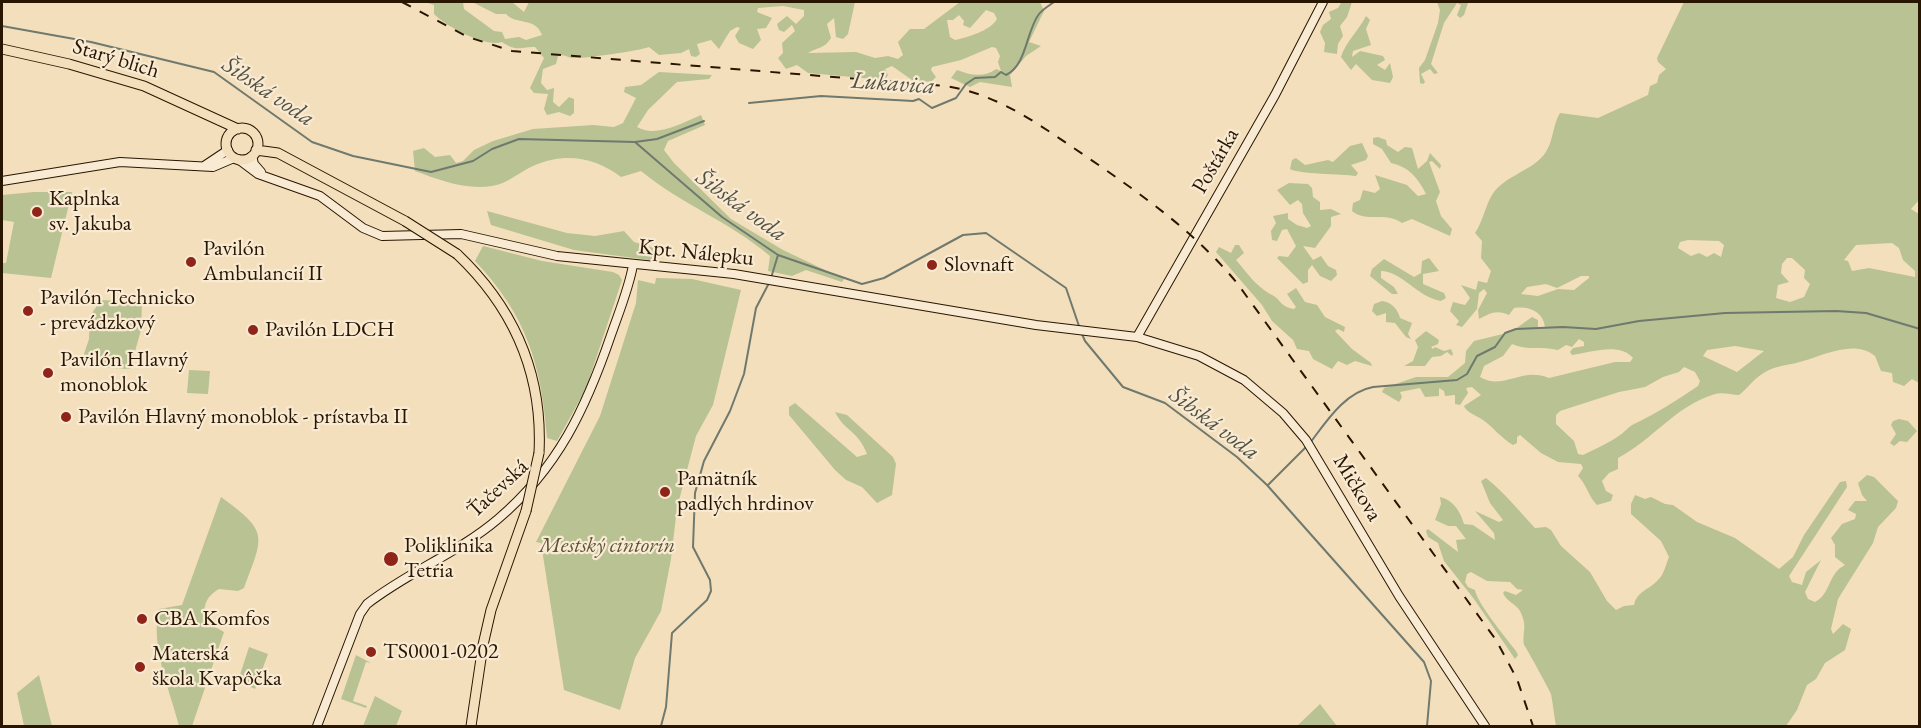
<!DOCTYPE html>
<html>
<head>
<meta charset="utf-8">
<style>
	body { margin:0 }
	#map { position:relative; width:1921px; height:728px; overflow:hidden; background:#f4dfbc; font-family:"EB Garamond",serif }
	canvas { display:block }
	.frame { position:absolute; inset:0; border:3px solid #291600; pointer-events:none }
</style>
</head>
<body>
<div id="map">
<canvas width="1921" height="728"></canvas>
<div class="frame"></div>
</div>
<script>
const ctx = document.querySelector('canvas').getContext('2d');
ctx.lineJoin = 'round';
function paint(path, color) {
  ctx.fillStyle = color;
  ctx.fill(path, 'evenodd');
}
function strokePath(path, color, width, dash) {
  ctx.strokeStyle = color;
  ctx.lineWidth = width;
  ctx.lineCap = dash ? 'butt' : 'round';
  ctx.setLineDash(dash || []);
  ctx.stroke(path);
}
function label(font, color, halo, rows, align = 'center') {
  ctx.font = font + ' "EB Garamond",serif';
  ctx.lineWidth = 4.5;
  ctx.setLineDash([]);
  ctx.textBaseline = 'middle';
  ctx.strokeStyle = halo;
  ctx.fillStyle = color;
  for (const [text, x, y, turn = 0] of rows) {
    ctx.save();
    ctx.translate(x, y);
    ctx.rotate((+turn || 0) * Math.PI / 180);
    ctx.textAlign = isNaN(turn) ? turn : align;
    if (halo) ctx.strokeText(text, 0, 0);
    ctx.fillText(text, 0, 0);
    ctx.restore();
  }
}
const green = new Path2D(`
	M425 2H463L464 9 494 31 502 32 505 39 519 37 526 40 542 35C536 17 515 25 506 14H496L472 2H512L524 12 529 2H855L848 34 843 39 836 37 834 18 827 24 831 38C824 49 818 47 808 53L856 52 875 58 888 56 898 59 903 55 898 42 910 29H924L960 2H1040L1044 11 1029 42 1041 46 1026 56 1010 75 1012 87 980 82 970 87 951 78 957 70C970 75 984 78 996 69L1001 71 998 62 1000 56 996 48 992 47 961 60 932 67 931 70 936 77 931 82 912 80 892 66 885 69 888 75 885 80 808 73 797 65 786 69 778 58 783 53 782 43 795 31 792 25 784 32 779 30 777 24 787 16 796 24 804 16V10L783 6 758 8 757 12 772 18 766 28 757 29 761 40 753 49 739 43 735 36 740 28 737 27 730 31 719 49 711 40 697 44 700 54 696 57 691 56 689 49 681 53 659 55 649 47C639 51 581 59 572 58 566 57 564 54 558 56L556 64 543 69 541 83 547 90 554 88 553 102 559 107 569 97 574 99V113L570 116 559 112 547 115 544 109 548 94 534 93 530 88 544 58 535 47C521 46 518 53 502 42 487 48 445 26 434 14V5ZM986 10 994 13 997 19C990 31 968 37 955 40L950 37 947 20H953L959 15 964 21 963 25 970 28Z
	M1339 2H1352L1347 17 1340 26 1343 36 1338 44 1337 54 1324 52 1325 43 1320 32 1323 25 1331 19 1329 12 1338 8 1341 3Z
	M1437 2H1468V3L1464 15 1460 18 1457 15 1461 5 1457 3 1444 23 1431 64 1438 73 1434 74 1430 69 1421 74 1425 82 1423 84 1420 83 1419 68 1425 60 1438 23 1440 10Z
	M1684 2H1919L1920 199 1911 209 1919 214V383L1912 379 1904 386 1893 382 1892 373 1881 371 1875 356C1855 339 1824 355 1803 361 1792 365 1778 365 1767 371 1755 377 1749 387 1739 395 1732 395 1722 392 1715 394 1675 406 1654 439 1618 458V469L1609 473 1602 481 1606 491 1613 495 1611 501 1597 505C1588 496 1587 485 1578 476L1583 468 1581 464 1558 462 1541 453 1520 435 1517 437V443L1513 445C1501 438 1494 428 1483 420 1476 415 1467 413 1464 406L1481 395 1472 387 1466 388 1468 393 1460 405 1455 404V395L1445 396 1444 391 1439 388V396L1425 397 1420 388 1400 392 1402 397 1399 402 1382 392 1384 388 1416 377H1448L1465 363 1466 351 1474 341 1511 332 1532 317 1538 320V329L1545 327C1543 311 1528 306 1514 308L1509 315C1496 309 1489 314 1479 319L1478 310 1487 293 1484 289 1479 293 1477 309 1462 327 1456 325 1459 321 1450 311 1453 302 1465 305 1470 298 1461 285 1476 290 1478 281 1487 283 1491 271 1481 258 1482 241 1475 233C1483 221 1485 207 1492 195 1504 176 1529 172 1543 156 1554 143 1552 126 1560 113L1598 118 1648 95 1650 86 1657 83 1659 75 1666 69 1658 62 1657 58ZM1688 240 1719 241 1724 245 1721 257 1714 253 1707 257 1699 253 1691 256 1678 248 1680 242ZM1892 243 1899 248 1903 260 1915 271V277L1869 268 1852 271 1848 261 1844 260 1856 245ZM1787 258H1792L1805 270 1804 278 1810 284 1804 297 1790 302 1776 298 1778 285 1789 282 1781 273 1782 264ZM1581 276H1589V278L1574 290 1558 289 1538 296 1521 294 1527 287 1546 284 1557 288ZM1579 339 1584 342V346L1573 348 1570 352 1572 355C1591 352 1620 342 1633 358L1630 362H1615L1549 378C1522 366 1503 391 1480 377L1484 366 1503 356 1512 344C1526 351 1543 346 1558 350L1566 345 1572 347ZM1735 346 1764 351 1737 372 1703 356 1707 350ZM1684 367 1695 372 1700 381 1698 386C1677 400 1656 414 1634 424 1629 426 1625 432 1620 435 1609 443 1595 449 1583 455L1578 454 1574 441 1556 424V415L1560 411 1619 392 1645 387 1663 377 1679 372Z
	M1366 16 1370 20 1366 29 1371 45 1353 51 1352 57 1360 51 1383 56 1385 60 1377 65 1385 70 1390 63 1393 77 1390 83 1372 80 1356 64 1351 70 1341 57C1345 43 1359 30 1366 16Z
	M659 72 712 75 709 79 677 82 648 110 637 127C656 138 682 123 701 115L705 125 668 141 664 150 674 163 731 219 783 250 844 279 842 282 806 270 792 276 768 271 770 256C730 222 681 204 641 171L621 177C594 157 565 152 533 166 519 172 507 184 492 186 465 190 439 180 415 171L413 151 424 148 435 157 450 155 456 163 463 161 474 150 493 141 533 129 593 125 614 127 623 123 636 98 624 92 625 87 641 85Z
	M1378 137 1386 140 1387 145 1398 152 1405 147 1412 148 1418 169 1427 161 1430 153 1441 165 1440 169 1432 161 1429 162 1440 192 1436 201 1441 216 1452 229 1450 236 1412 219 1402 223C1385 211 1366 223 1352 211L1353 203 1360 200 1363 190 1375 193 1380 189 1375 175 1407 185 1418 196 1426 194C1418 178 1409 167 1391 163L1382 149 1373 144V138Z
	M1362 143 1368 156 1366 160 1351 165 1358 173 1356 176C1342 174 1298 174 1290 169L1292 160 1296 158 1305 165 1328 160 1333 162 1350 146Z
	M1289 183 1308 184 1312 188 1313 197 1320 202V210L1331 209 1341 214 1331 217V226L1315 248 1303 246 1313 260 1321 256 1328 266 1336 270 1337 275 1331 281 1320 276 1312 265 1308 270V282L1303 284 1277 258 1279 256 1288 257 1296 246 1287 229 1282 230 1277 241 1272 240 1271 231 1276 223 1273 216 1288 213V219L1297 225 1307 228 1311 226 1303 213 1302 204 1298 200 1290 205 1277 190Z
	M34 192H72L51 278 2 273V263H6L14 222 2 220V195Z
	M487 211 567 233 595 236 624 231 634 242 654 248 656 261 574 250 491 225Z
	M1235 245H1239L1244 253 1236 260C1248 274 1255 285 1270 294 1282 299 1278 306 1294 309L1296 307 1287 294 1296 288 1305 302 1317 305 1325 317 1345 327 1344 332 1338 329 1335 331 1352 349 1371 363 1372 366 1355 361 1347 365 1338 361 1332 369 1313 359 1309 351 1297 349 1293 340 1272 321 1262 305 1216 252 1219 247 1231 253Z
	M483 246 542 261 613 272 619 275 622 280 586 389 557 441 547 438C541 364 527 316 475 261Z
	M1429 258 1439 271 1423 274V284L1444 293 1446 298 1441 301C1417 297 1402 271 1381 271V278L1394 287 1398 294H1392L1370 276 1372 269 1384 259 1414 277 1421 273 1422 261Z
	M656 278 692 279 741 290 713 405 696 436 677 508 671 559 661 611 635 658 620 710 564 690 541 543 536 542 600 416 636 303 638 280 655 284Z
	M101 300 142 302 141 330 130 369 90 367V362L84 354 89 339 90 316Z
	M1382 301C1391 302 1398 309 1400 318L1412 323 1408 334 1411 339 1406 337 1395 323 1386 322V313L1377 316 1372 311 1374 304Z
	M1426 331 1439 340 1438 344 1431 347 1433 349 1435 347 1444 351 1451 349 1453 354 1452 356 1447 352 1441 356 1432 357 1425 366H1404L1413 361 1418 347 1415 340Z
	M189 370 210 371 208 394 187 393Z
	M795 403 857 457 867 454C858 430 845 432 835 412L847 415 893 457 896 464 892 495 877 503 862 487 846 480 835 470 789 415V407Z
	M1899 419 1908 421 1917 431 1907 442 1900 441 1894 446 1890 443 1896 434 1891 425 1893 421Z
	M1867 475 1874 477 1898 501 1896 508 1878 527 1873 543 1838 599 1831 629 1833 634 1843 624 1851 629 1845 650 1825 663 1816 679 1807 685 1797 710 1786 726H1556C1554 716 1553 704 1551 694 1550 691 1526 647 1524 645 1522 631 1528 627 1520 611 1516 604 1507 602 1503 593L1505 591 1516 595 1523 590 1517 589 1510 582 1487 581 1471 572 1467 574 1465 582 1468 587 1475 590C1477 603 1506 638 1516 651L1518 655 1515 659 1474 599 1444 561 1438 543 1428 537 1426 531 1428 529 1458 552 1456 540 1466 539 1456 526H1448L1435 520 1441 504 1440 497C1454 500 1461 513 1464 524L1473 525 1495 540 1494 533 1475 511 1499 522 1503 520 1490 503 1481 481 1486 478C1504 492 1518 510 1535 528L1546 527 1551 530 1561 546 1590 572 1607 601 1616 610 1624 606 1634 605C1637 591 1649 590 1658 580 1664 575 1666 564 1669 557L1661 541 1631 514V504L1635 495 1645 499 1651 497 1665 504 1673 505 1697 522 1735 538 1779 569 1793 557 1804 535 1840 482 1846 481 1847 487 1789 576 1792 582 1802 585 1806 572 1821 560 1805 592 1808 599 1815 602C1831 594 1828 573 1845 565L1835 557V545L1831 538 1842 524 1855 519 1856 514 1848 510 1855 501H1867L1862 495 1858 483Z
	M221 497C269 532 264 535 244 588L238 591 219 589C205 597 201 609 208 623L224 632 192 726H179C170 690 150 647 159 609L182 605Z
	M249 647 268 654 255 689 238 681Z
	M356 655 371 663 366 662 353 701 367 706 366 708 341 699Z
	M39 675 52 726H24L17 693Z
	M375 696 402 711 396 726H363Z
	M1320 704 1337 726H1297Z`);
const stream = new Path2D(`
	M2 26 91 42 214 72 312 142 353 156 431 172 473 161 492 149 519 139 635 142 722 217 778 255 862 284 884 278 963 235 986 233 1066 288 1080 329
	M749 103 821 96 913 101 919 99 932 108 956 98 966 84 975 78 995 77 1001 72 1006 75C1027 65 1026 31 1039 14 1043 9 1050 5 1054 2
	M635 142 657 139 704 121
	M771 278 778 255
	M1082 334 1085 341 1123 387 1165 403 1237 457 1267 485 1424 662 1431 681 1427 726
	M1310 443C1326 422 1345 392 1373 387L1457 380 1467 374 1477 356 1495 347 1505 333 1516 329 1563 327 1596 329 1639 321 1725 313 1836 311 1866 313 1920 329
	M1268 485 1306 447
	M661 726 666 707 672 633 707 600 711 591 710 580 693 547 695 493 704 461 730 411 744 374 756 308 769 283`);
const secondary = new Path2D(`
	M252 156 254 164 261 172
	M238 159 258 174 320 196 363 228 382 236 461 234 557 256 734 274 1036 325 1137 337 1199 356 1244 380 1283 413 1306 440 1399 596 1485 726
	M204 166 228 150
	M2 181 120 162 213 167 234 158
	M1137 337 1275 95 1323 2
	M317 726 360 614 367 604C408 572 458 553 498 519 558 468 586 408 611 335 619 312 629 288 633 265`);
const primary = new Path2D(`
	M2 49 69 64 144 86 238 129
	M226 144a16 16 0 1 1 32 0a16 16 0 1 1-32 0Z
	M256 150 278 153 405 221
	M457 254C514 308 543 374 539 453
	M471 726 483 645 491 610 526 511`);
const rail = new Path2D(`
	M402 2 468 37 512 51 945 86C1000 94 1042 127 1087 157 1142 195 1194 231 1237 283L1496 640 1517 679 1533 726`);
const primaryBridge = new Path2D(`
	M405 221 457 254
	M526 511 539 453`);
const markers = [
	[37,212,6,"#8f2418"],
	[191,262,6,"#8f2418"],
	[932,265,6,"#8f2418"],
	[28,311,6,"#8f2418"],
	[253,330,6,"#8f2418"],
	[48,373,6,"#8f2418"],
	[66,417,6,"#8f2418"],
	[665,492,6,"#8f2418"],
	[391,559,8,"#8f2418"],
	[142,619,6,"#8f2418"],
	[371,652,6,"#8f2418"],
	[140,667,6,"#8f2418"]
];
const streetNames = [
	["Starý blich",116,59,17],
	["Poštárka",1216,161,-60],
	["Kpt. Nálepku",696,253,6],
	["Mičkova",1357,488,59],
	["Ťačevská",498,489,-43]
];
const poiNames = [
	["Kaplnka",49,199],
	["sv. Jakuba",49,224],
	["Pavilón",203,249],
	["Ambulancií II",203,274],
	["Slovnaft",944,265],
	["Pavilón Technicko",40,298],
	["- prevádzkový",40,323],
	["Pavilón LDCH",265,330],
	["Pavilón Hlavný",60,360],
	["monoblok",60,385],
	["Pavilón Hlavný monoblok - prístavba II",78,417],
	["Pamätník",677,479],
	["padlých hrdinov",677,504],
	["Poliklinika",404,546],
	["Tetria",404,571],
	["CBA Komfos",154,619],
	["TS0001-0202",383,652],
	["Materská",152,654],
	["škola Kvapôčka",152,679]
];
const parkNames = [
	["Mestský cintorín",607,546]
];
const waterNames = [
	["Lukavica",893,84,4],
	["Šibská voda",268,92,34],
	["Šibská voda",741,206,36],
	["Šibská voda",1214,424,37]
];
paint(green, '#b8c293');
strokePath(stream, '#6f796e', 2);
strokePath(secondary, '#291600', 10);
strokePath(primary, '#291600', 11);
strokePath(secondary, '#f8ead3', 8);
strokePath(primary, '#f4dfbc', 9);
strokePath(rail, '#291600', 2, [10, 10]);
strokePath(primaryBridge, '#291600', 11, []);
strokePath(primaryBridge, '#f4dfbc', 9);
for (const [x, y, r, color] of markers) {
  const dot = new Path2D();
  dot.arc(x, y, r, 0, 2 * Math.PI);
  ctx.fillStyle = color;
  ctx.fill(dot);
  strokePath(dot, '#f8ead3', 2);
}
label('22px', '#291600', '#f8ead3', streetNames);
label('22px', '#291600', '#f8ead3', poiNames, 'left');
label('italic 22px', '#5b5233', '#f8ead3', parkNames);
label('italic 24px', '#525040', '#f8ead3', waterNames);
</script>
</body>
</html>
